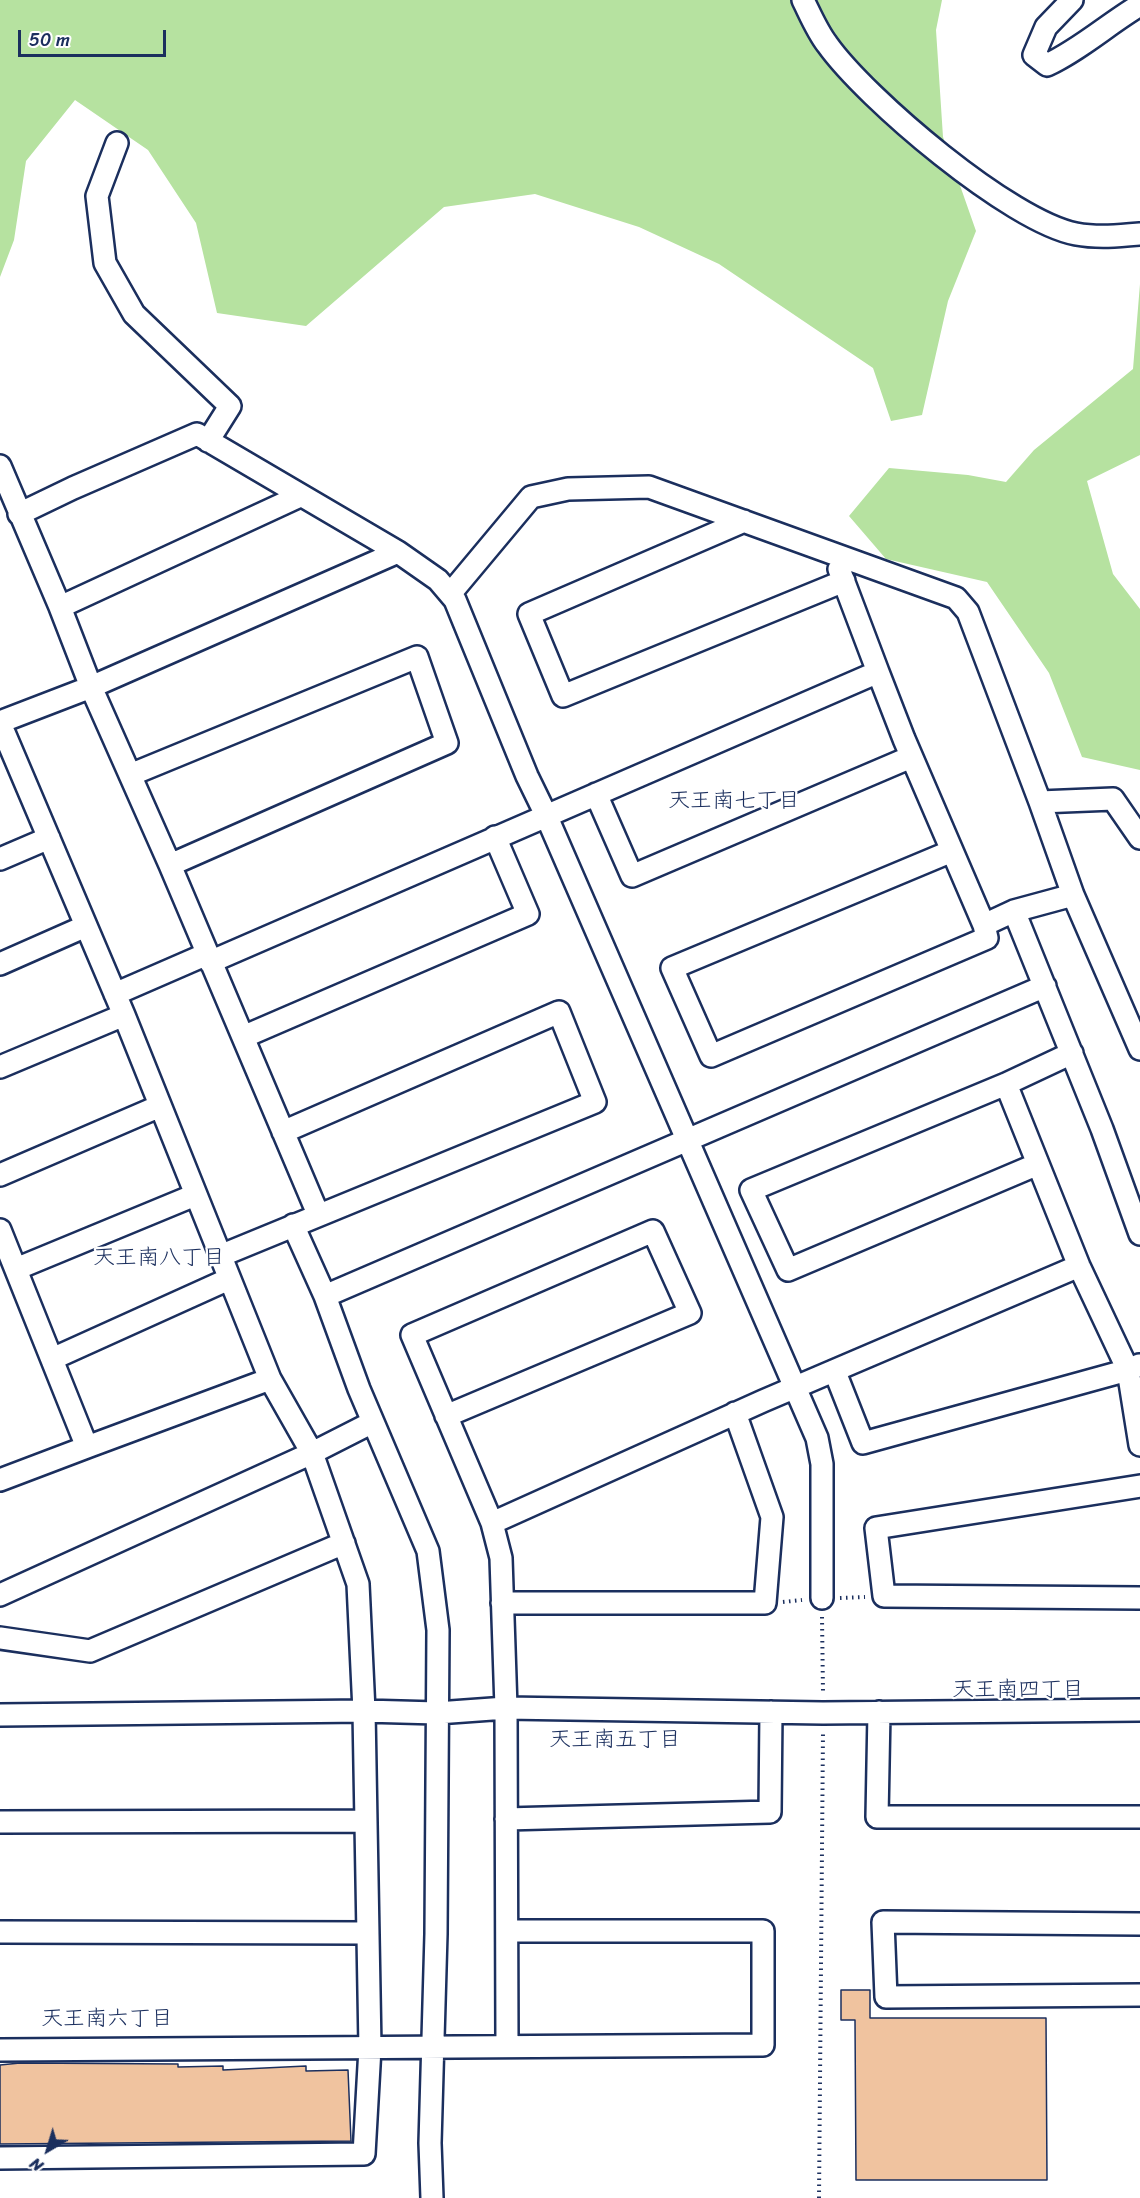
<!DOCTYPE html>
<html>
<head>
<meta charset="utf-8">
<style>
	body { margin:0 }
	#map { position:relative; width:1140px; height:2198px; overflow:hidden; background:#fff; font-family:Sriracha,sans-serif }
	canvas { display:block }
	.north { position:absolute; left:18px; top:2120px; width:60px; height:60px; -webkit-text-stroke:4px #fff; paint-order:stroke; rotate:218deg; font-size:16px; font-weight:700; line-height:24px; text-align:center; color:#1b2f5e }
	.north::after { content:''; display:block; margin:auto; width:21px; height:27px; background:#1b2f5e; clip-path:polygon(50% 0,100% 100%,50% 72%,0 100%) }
	.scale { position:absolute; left:18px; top:30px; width:148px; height:27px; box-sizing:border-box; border:3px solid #1b2f5e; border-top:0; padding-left:8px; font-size:18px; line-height:21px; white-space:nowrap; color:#1b2f5e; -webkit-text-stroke:4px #fff; paint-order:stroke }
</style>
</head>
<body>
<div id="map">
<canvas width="1140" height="2198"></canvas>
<div class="north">N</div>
<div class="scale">50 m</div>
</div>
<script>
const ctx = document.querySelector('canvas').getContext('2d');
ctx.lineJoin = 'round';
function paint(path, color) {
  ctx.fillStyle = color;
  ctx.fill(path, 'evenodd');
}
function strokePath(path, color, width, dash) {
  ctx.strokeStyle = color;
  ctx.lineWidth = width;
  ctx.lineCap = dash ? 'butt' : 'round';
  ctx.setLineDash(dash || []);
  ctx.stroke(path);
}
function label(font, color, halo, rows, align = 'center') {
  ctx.font = font + ' Sriracha,"Klee One",sans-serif';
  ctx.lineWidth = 4.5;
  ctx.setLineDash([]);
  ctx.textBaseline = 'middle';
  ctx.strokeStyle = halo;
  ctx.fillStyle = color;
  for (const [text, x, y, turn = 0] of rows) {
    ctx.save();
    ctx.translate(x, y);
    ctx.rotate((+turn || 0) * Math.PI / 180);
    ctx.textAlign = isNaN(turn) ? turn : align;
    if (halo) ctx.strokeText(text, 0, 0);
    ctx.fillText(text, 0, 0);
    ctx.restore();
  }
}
const green = new Path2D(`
	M0 0H942L936 30 943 137 976 231 948 301 922 415 891 421 873 368 719 264 639 227 535 194 444 207 306 326 217 313 196 223 148 150 75 100 26 161 14 240 0 277Z
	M1140 284V455L1087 481 1113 574 1140 609V770L1082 757 1049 673 987 582 886 559 849 516 889 468 968 475 1006 482 1034 450 1133 369Z`);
const building = new Path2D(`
	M841 1990H870V2018H1046L1047 2180H856L855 2020H841Z
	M20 2063 178 2064V2067L223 2066V2070L306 2066V2071L348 2070 351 2141 0 2144V2065Z`);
const path = new Path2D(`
	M840 1598 865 1597
	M783 1602 802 1600
	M822 1617 823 1693
	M819 2198 823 1731`);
const minor = new Path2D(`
	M803 0C810 14 817 31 827 44 866 99 1011 222 1076 234 1097 238 1119 236 1140 234
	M1072 0 1046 27 1034 55 1047 65C1081 49 1108 24 1140 5
	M117 143 97 196 105 263 134 314 230 406 208 441
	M0 466 60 607 91 687 170 865 318 1214
	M19 514 73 488 197 434 398 552 438 580 455 600 527 776 546 815 817 1438 822 1464V1598
	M744 521 529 614 563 696 844 581
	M839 569 878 672
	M450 594 531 497 568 489 649 487 956 598 968 612 1040 802 1073 895 1140 1049
	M60 607 300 496
	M0 722 91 687 398 552
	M0 723 124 1015 270 1379 312 1453 358 1584 364 1711 370 2048 364 2154 0 2158
	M130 775 417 657 447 743 170 865
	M596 794 632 876 911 757
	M1040 802 1113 799 1140 838
	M952 851 672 968 711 1056 987 938 984 925
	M0 859 49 838
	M1014 911 1102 1129 1140 1234
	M210 962 878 672 904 739 984 925 1014 911 1073 895
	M0 964 86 926
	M115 994 207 954
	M243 1037 528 914 495 837
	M0 1067 124 1015
	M1006 1084 1079 1266 1128 1370 1140 1445
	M1038 1164 788 1270 751 1190 1006 1084 1072 1053
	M0 1175 160 1106
	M293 1225 325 1296 359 1389 428 1551 438 1630 436 1934 430 2143 432 2198
	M0 1230 87 1447 0 1480
	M220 1256 595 1102 559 1012 283 1132
	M16 1269 195 1195
	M325 1296 1045 986
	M52 1359 229 1279
	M835 1372 863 1443 1128 1370 1139 1365
	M446 1416 690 1313 653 1231 412 1335 492 1523 501 1558 506 1708 507 2046
	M87 1447 270 1379
	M1140 1486 876 1528 884 1596 1140 1598
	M492 1523 763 1401 1079 1266
	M0 1595 312 1453 373 1422
	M502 1603H765L772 1517 735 1413
	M0 1638 90 1651 344 1543
	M879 1712 877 1817H1140
	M0 1715 364 1711 437 1713 506 1708 823 1713 1140 1710
	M506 1819 770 1812 771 1712
	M0 1822 365 1821
	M1140 1924 883 1922 886 1997 1140 1995
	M0 1932 366 1933
	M0 2050 763 2045V1931H507`);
const neighbourhoodNames = [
	["天王南七丁目",734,801],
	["天王南八丁目",159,1258],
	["天王南四丁目",1018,1690],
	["天王南五丁目",615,1740],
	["天王南六丁目",107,2019]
];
paint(green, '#b6e2a0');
paint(building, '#f0c39f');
strokePath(building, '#1b2f5e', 1.5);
strokePath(minor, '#1b2f5e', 26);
strokePath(path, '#1b2f5e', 4, [1.5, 4.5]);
strokePath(minor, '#fff', 21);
label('22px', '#1b2f5e', '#fff', neighbourhoodNames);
</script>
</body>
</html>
